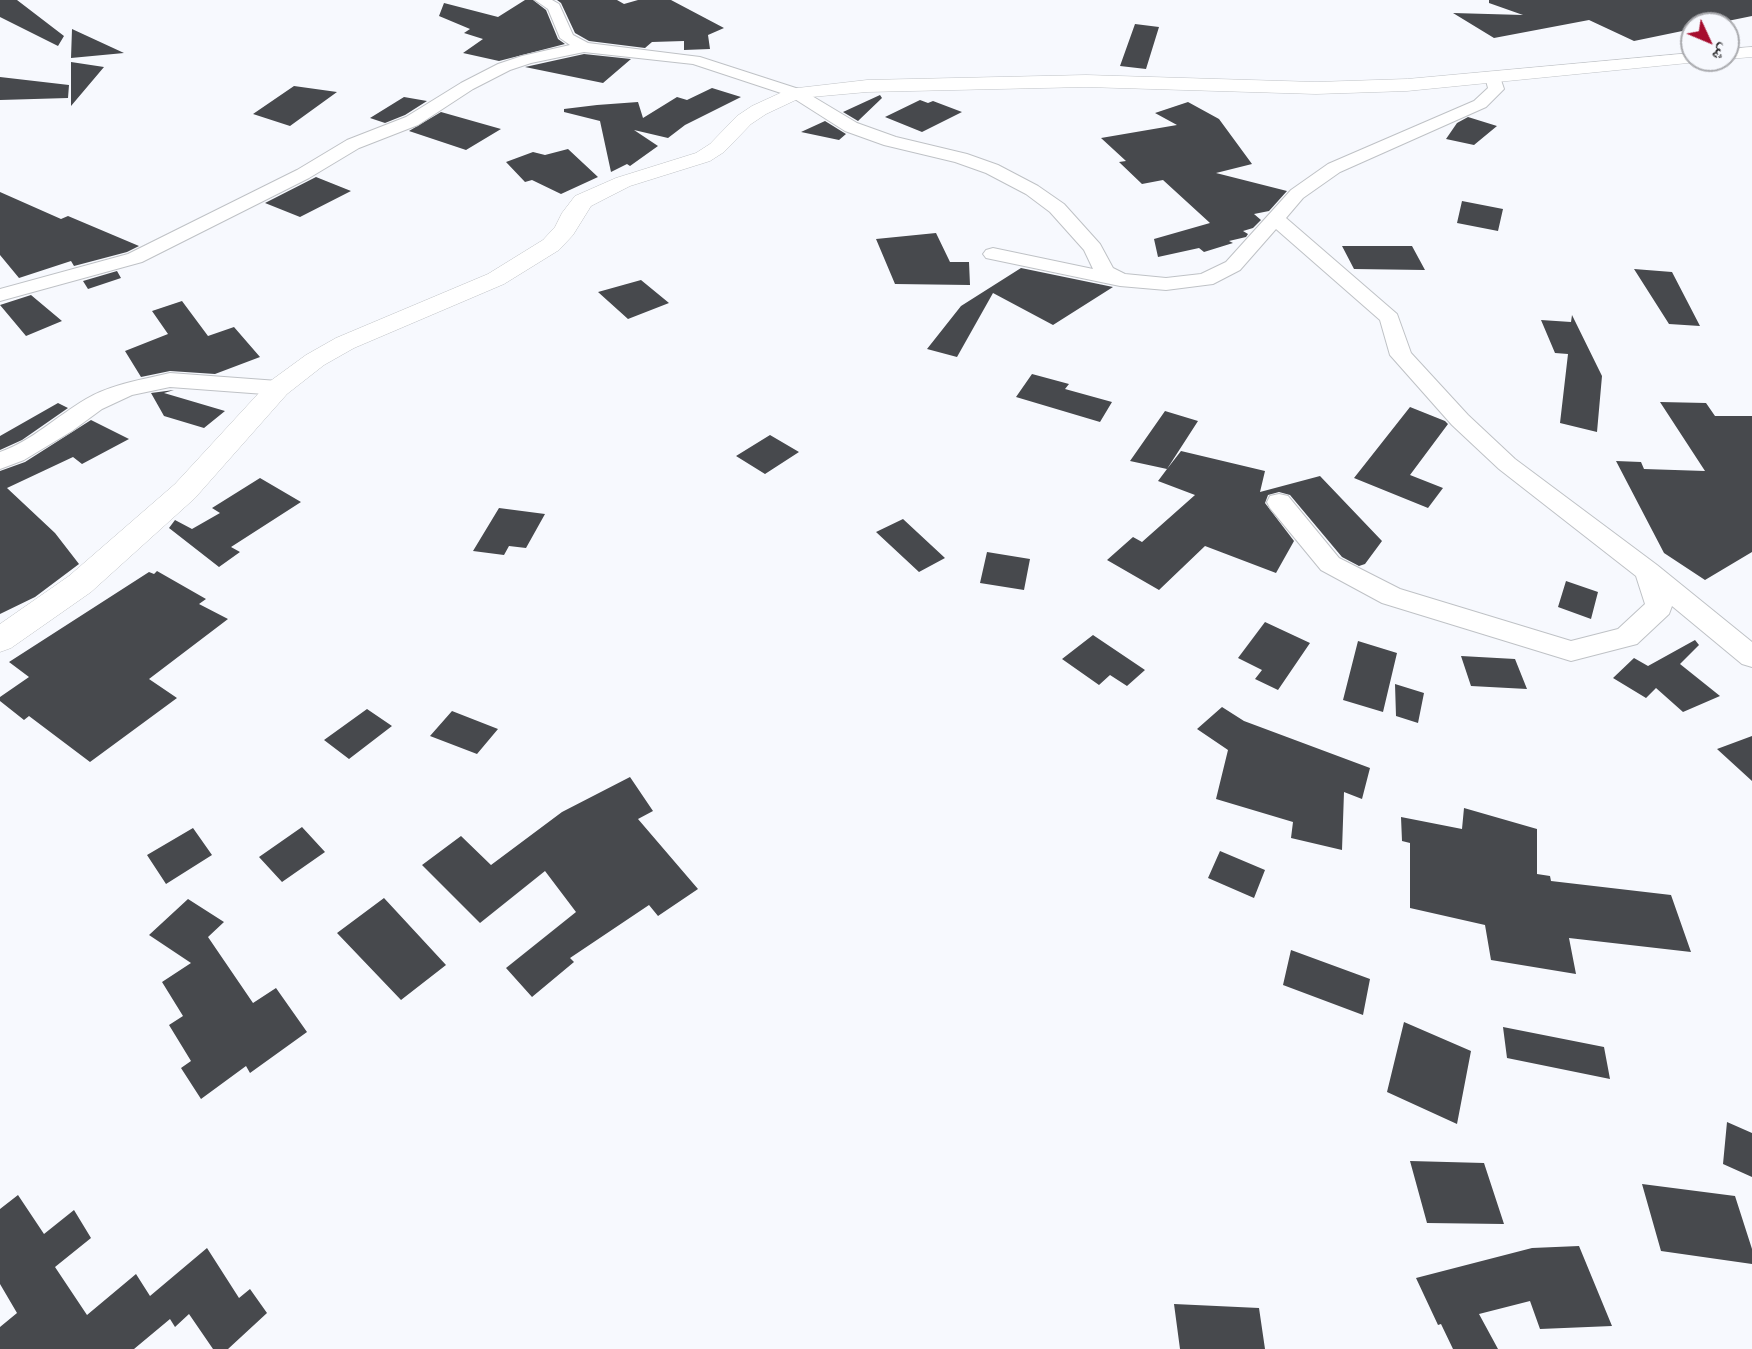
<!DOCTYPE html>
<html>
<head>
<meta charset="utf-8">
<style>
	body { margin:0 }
	#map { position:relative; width:1752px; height:1349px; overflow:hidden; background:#f7f9fe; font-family:Commissioner,"Noto Naskh Arabic",sans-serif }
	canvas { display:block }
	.north { position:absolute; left:1680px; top:12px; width:60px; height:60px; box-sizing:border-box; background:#f7f9fe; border:2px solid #a9aaae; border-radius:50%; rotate:134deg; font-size:16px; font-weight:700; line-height:24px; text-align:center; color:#333335 }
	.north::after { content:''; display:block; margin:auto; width:21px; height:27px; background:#a60d2e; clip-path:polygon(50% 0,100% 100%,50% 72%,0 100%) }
</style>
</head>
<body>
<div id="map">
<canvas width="1752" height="1349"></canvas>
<div class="north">ش</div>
</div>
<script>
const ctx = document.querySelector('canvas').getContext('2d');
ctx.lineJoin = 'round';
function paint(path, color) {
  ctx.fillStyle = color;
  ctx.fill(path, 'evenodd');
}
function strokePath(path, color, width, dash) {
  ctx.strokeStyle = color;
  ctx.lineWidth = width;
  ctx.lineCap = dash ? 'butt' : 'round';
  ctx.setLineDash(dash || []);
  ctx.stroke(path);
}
const building = new Path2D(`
	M0 0H17L64 36 58 46 0 17Z
	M525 0H533L546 10 558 39 565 44 499 61 463 53 483 39 464 33 470 29 439 16 444 3 498 17Z
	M557 0H617L624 4 638 0H671L724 28 708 35 710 49 684 50V41L652 42 645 48 589 41 575 33 561 3Z
	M1489 0H1752V16L1713 24H1692V29L1634 41 1589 20 1494 38 1453 13 1523 15 1489 3Z
	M1135 24 1159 27 1146 69 1120 66Z
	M72 29 124 53 71 58Z
	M584 54 631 59 603 83 525 67Z
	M71 62 104 67 71 106Z
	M0 77 69 85 68 98 0 100Z
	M294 86 337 92 290 126 253 114Z
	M712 88 741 97 685 125 668 138 634 130 658 146 630 166 627 164 611 172 600 121 564 112V109L597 105 638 102 643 118 677 97 687 100Z
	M880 95 882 98 858 121 843 112Z
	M404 97 427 101 405 115 385 123 370 118Z
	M920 100 928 103 933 101 962 112 922 132 885 117Z
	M1188 102 1219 119 1252 164 1216 173 1287 191 1269 211 1254 214 1261 220 1253 228 1243 231 1248 234 1246 237 1229 241 1233 243 1204 252 1199 248 1158 257 1154 239 1210 223 1163 180 1142 184 1119 162 1126 161 1101 138 1177 125 1155 113Z
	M441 112 501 129 466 150 409 131Z
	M1468 117 1497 126 1474 145 1446 139 1457 123Z
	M825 121 846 134 839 140 801 132Z
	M568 149 598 177 561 194 532 180 525 182 506 162 533 152 545 155Z
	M316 177 351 191 300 217 265 203Z
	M0 192 61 219 68 216 139 246 127 252 74 266 71 261 19 278 0 255Z
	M1462 201 1503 209 1498 231 1457 223Z
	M936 233 950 262H969L970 285 895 284 876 239Z
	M1342 246H1412L1425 270 1354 269Z
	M1021 268 1113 287 1053 325 993 293 957 357 927 349 961 306Z
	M1634 269 1672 272 1700 326 1669 324Z
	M117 271 121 278 88 289 83 281Z
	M641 280 669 303 628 319 598 292Z
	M31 295 62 321 26 336 0 305Z
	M182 301 208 336 234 327 260 357 215 374 170 371 141 377 125 351 168 334 152 311Z
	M1572 315 1602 376 1597 432 1560 423 1568 354 1555 353 1541 320 1571 322Z
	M1032 374 1069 384 1065 389 1112 402 1100 422 1016 397Z
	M174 390 164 393 225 411 204 428 164 416 151 393Z
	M1660 402 1706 403 1715 416H1752V552L1705 580 1664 553 1616 461 1641 462 1644 469 1705 471Z
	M58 403 68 408 22 440 0 450V436Z
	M1410 407 1445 421 1448 424 1410 475 1443 488 1428 508 1354 478Z
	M1165 411 1198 421 1167 469 1181 451 1265 471 1260 492 1320 476 1382 541 1365 564 1359 566 1342 557 1290 495 1279 492 1268 495 1265 503 1294 541 1276 573 1205 546 1159 590 1107 560 1133 537 1142 542 1195 495 1158 481 1167 469 1130 461Z
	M91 420 129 439 82 464 73 457 7 488 55 533 79 564 35 597 0 614V471L25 462Z
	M770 435 799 452 765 474 736 456Z
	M260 478 301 502 231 547 240 552 219 567 169 528 175 520 192 529 220 513 212 508Z
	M499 508 545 514 526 548 509 546 504 555 473 551Z
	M903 519 945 558 919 572 876 532Z
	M987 552 1030 559 1024 590 980 583Z
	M157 571 206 599 199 604 228 619 149 679 177 698 90 762 29 716 24 720 0 701V697L29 677 9 662 149 572 154 574Z
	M1566 581 1598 592 1591 619 1558 607Z
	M1265 622 1310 643 1278 690 1255 679 1262 670 1238 658Z
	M1093 635 1145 670 1127 686 1110 675 1099 685 1062 659Z
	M1695 640 1699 645 1680 664 1720 696 1683 712 1656 688 1646 698 1613 678 1634 658 1648 666Z
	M1358 641 1397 653 1383 712 1343 700Z
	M1461 656 1515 659 1527 689 1471 686Z
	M1395 684 1424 693 1418 723 1396 716Z
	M1222 707 1244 721 1370 768 1362 799 1344 792 1342 850 1291 838 1293 822 1216 799 1228 750 1197 729Z
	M367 709 392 726 349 759 324 740Z
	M452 711 498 729 477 754 430 736Z
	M1752 736V781L1717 749Z
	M630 777 653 811 638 819 698 889 658 916 649 905 570 958 574 962 532 997 506 968 576 912 545 871 480 923 422 865 461 836 491 865 562 812Z
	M1464 808 1537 829V874L1550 876 1551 881 1671 895 1691 952 1569 938 1576 974 1491 960 1485 925 1410 908V843L1402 841 1401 817 1462 829Z
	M302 827 325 852 282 882 259 857Z
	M193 828 212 855 166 884 147 855Z
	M1220 851 1265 870 1254 898 1208 878Z
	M384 898 446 965 401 1000 337 933Z
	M188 899 224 922 208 937 253 1003 276 988 307 1032 250 1073 246 1066 201 1099 181 1068 191 1061 169 1025 183 1016 162 982 191 963 149 935Z
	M1291 950 1370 979 1363 1015 1283 985Z
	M1404 1022 1471 1051 1457 1124 1387 1092Z
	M1503 1027 1604 1047 1610 1079 1507 1058Z
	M1727 1122 1752 1133V1177L1723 1164Z
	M1410 1161 1484 1163 1504 1224 1427 1223Z
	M1642 1184 1735 1196 1752 1249V1264L1661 1251Z
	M18 1195 44 1234 74 1210 91 1238 55 1267 87 1315 136 1274 150 1296 207 1248 239 1298 250 1289 267 1313 228 1349H213L189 1314 175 1327 170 1319 134 1349H0V1327L17 1313 0 1284V1209Z
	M1579 1246 1612 1326 1540 1329 1530 1301 1479 1314 1498 1349H1453L1441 1324 1438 1325 1416 1278 1532 1248Z
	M1174 1304 1259 1308 1265 1349H1180Z`);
const street = new Path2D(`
	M535 0H552L559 4 573 35 588 43 700 57 802 90 857 123 896 137 967 154 998 165 1038 186 1064 204 1100 244 1113 268 1125 274 1166 278 1201 274 1226 262 1291 190 1328 164 1474 101 1488 88 1485 77 1487 74H1499L1504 89 1486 107 1340 172 1303 198 1286 218 1397 314 1411 353 1468 415 1515 459 1657 565 1752 642V667L1742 664 1672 606 1669 614 1637 644 1571 661 1382 603 1321 570 1270 508 1267 502 1270 496 1279 494 1288 496 1339 558 1400 589 1571 641 1618 629 1645 604 1636 576 1499 469 1452 425 1390 355 1380 320 1276 229 1240 270 1213 284 1166 290 1120 286 986 258 983 254 986 250 993 248 1093 269 1084 250 1050 212 1026 194 986 173 955 162 884 145 845 131 790 96 693 64 584 52 531 63 510 70 473 89 418 125 359 148 309 178 142 262 0 301V289L128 254 297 170 347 140 406 117 461 83 498 64 522 56 570 45 560 38 548 9Z
	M170 373 278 381 286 383 289 388 286 393 278 395 170 387 132 395 102 409 72 431 24 460 0 469V452C32 441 57 416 86 399 112 384 141 380 170 373Z`);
const secondary = new Path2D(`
	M1752 47V57L1728 59V49Z
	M1692 53V60H1700L1698 62 1407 91 1316 94 1086 87 867 92 800 98 766 114 751 124 724 152 710 161 630 186 591 206 573 235 559 250 504 284 354 348 324 365 287 394 195 498 91 592 11 648 0 652V624L69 576 175 484 269 382 306 355 336 338 488 274 543 240 555 227 562 213 575 196 616 178 696 153 710 144 737 116 752 106 789 89 867 80 1086 75 1316 82 1407 79Z`);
paint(building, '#47494d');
strokePath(street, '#bfc2c6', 2);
strokePath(secondary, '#bfc2c6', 1);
paint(street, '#fff');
paint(secondary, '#fff');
</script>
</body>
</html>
